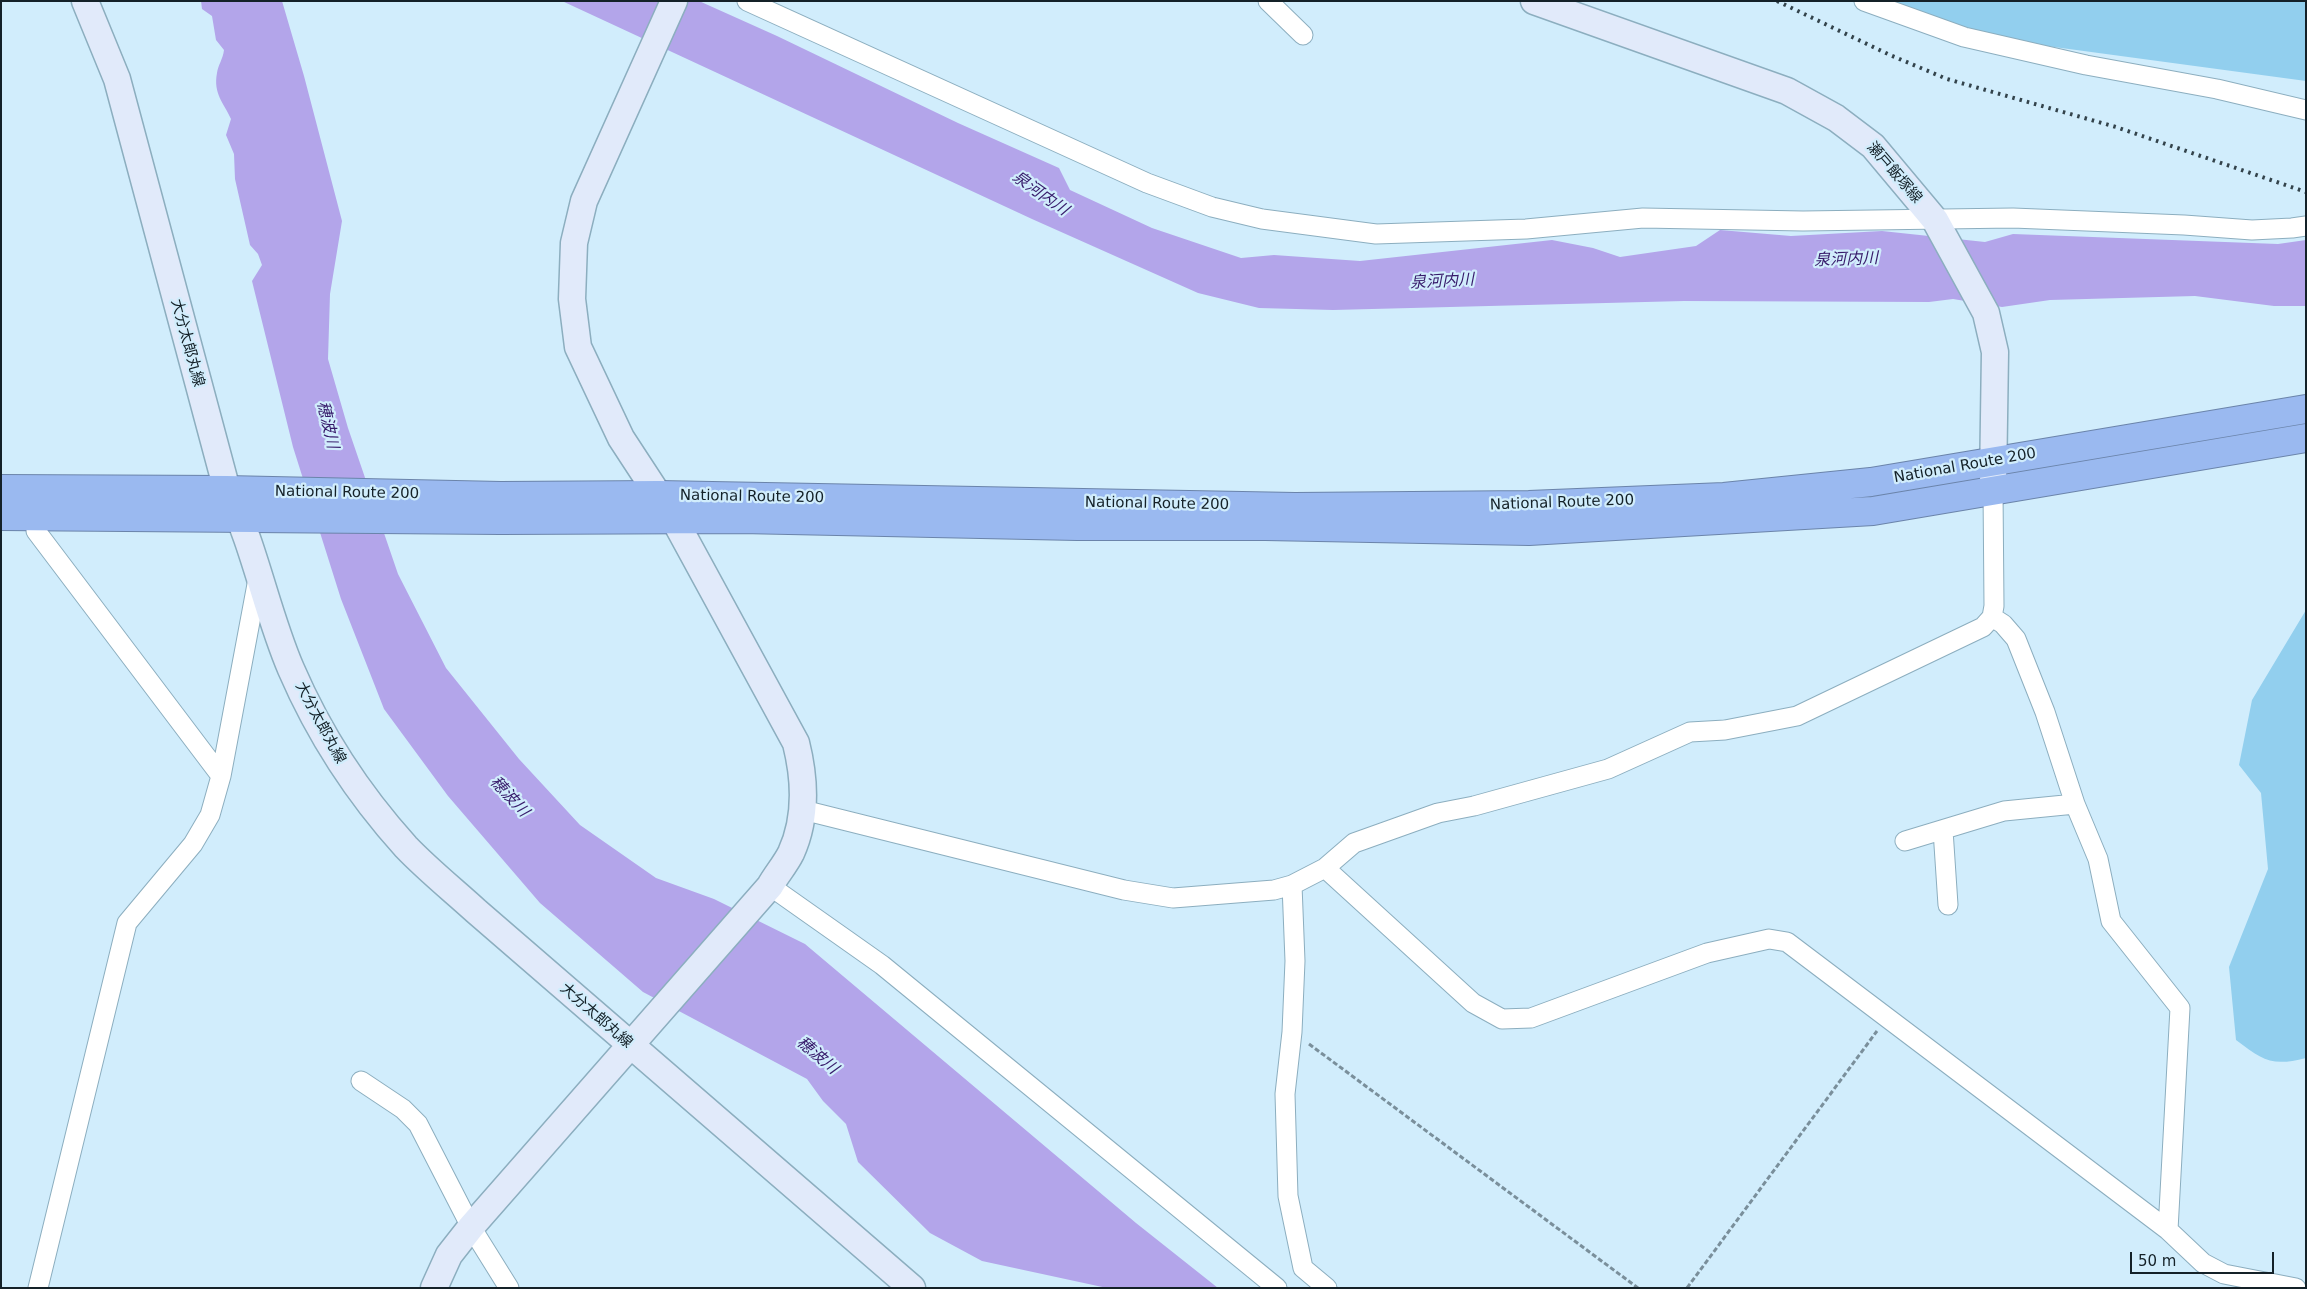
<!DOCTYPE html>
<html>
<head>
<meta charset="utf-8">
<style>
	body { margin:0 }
	#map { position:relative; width:2307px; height:1289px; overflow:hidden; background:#d1edfc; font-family:"DejaVu Sans",sans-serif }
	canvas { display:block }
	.frame { position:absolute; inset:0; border:2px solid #142128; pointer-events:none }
	.scale { position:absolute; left:2130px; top:1252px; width:144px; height:22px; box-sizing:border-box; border:2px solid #142128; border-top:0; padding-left:6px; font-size:15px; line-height:18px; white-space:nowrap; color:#142128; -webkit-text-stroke:4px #d1edfc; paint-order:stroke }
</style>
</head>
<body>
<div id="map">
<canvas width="2307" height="1289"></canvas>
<div class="frame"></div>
<div class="scale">50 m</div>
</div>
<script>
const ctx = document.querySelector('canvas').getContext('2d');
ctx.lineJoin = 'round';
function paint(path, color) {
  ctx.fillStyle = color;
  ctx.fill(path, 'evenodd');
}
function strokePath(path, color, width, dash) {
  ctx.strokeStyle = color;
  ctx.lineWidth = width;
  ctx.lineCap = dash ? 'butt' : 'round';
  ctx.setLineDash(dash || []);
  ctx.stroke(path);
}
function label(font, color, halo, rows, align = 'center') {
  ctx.font = font + ' "DejaVu Sans","Noto Sans JP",sans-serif';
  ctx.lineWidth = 4.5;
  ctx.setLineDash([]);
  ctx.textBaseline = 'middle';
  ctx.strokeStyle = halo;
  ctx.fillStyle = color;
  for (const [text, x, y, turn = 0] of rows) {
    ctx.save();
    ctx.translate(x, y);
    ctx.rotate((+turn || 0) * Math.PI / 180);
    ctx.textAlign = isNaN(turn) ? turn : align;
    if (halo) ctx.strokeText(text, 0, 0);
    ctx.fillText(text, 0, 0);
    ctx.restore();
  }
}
const green = new Path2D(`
	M1876 1H2306V81L1980 37Z
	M2306 610V1058C2271 1067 2263 1060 2236 1040L2229 967 2268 869 2261 793 2239 765 2252 700Z`);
const water = new Path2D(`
	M201 1H282L304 76 342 221 330 294 328 359 348 428 398 574 446 668 519 759 580 825 656 878 714 899 805 944 1136 1223 1218 1288H1107L982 1261 930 1233 858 1162 846 1124 823 1101 807 1079 643 992 540 903 448 796 384 709 341 599 293 447 252 281 262 265 258 254 250 245 235 179 234 154 226 135 231 119C224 103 213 94 217 73 218 65 223 59 224 50L216 40 212 16 202 9Z
	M562 1H699L777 36 958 123 1059 168 1070 190 1152 228 1241 258 1274 255 1360 261 1552 240 1593 248 1620 257 1696 246 1720 230 1791 236 1882 231 1985 242 2013 234 2278 244 2306 240V306H2274L2195 296 2050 300 2002 307 1953 299 1929 302 1684 301 1333 310 1259 308 1198 293 1032 219Z`);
const path = new Path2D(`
	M1309 1044 1638 1288
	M1687 1288 1877 1031`);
const street = new Path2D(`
	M747 1 1147 183 1212 207 1262 219 1376 234 1526 229 1643 218 1803 221 2013 218 2184 225 2252 230 2292 228 2306 226
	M1268 1 1303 35
	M1864 1 1964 37 2086 65 2217 89 2306 110
	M36 531 221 776
	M1992 617 2003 624 2016 639 2045 712 2075 804 2098 859 2111 921 2180 1008 2168 1230
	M803 810 1124 890 1173 898 1274 890 1292 885 1325 868 1354 843 1438 813 1474 806 1608 769 1690 732 1725 730 1797 716 1983 627 1992 617 1994 606 1993 490
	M1943 830 1948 905
	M1905 841 2004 811 2075 804
	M1325 868 1473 1003 1502 1019 1531 1018 1707 953 1769 939 1787 942 2168 1230 2203 1263 2224 1274 2296 1288
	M1292 885 1295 961 1292 1032 1285 1094 1288 1196 1303 1268 1327 1288
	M770 886 882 965 1277 1288
	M361 1081 403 1109 418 1124 471 1227 509 1288
	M38 1288 127 923 193 844 210 815 221 776 258 579`);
const secondary = new Path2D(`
	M85 1 117 79 227 490C255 546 266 611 291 669 319 734 359 795 406 847 428 870 453 890 476 911L912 1288
	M1534 1 1787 91 1836 118 1873 146 1935 220 1986 313 1995 352 1993 484
	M434 1288 449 1255 471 1227 770 886C776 875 785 865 791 853 807 818 805 779 796 743L674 519 621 438 578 347 572 299 574 243 584 201 674 1`);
const highway = new Path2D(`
	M1 489 227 490 501 496 659 495 1295 507 1529 505 1724 497 1871 482 2306 409
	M1 516 501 520 741 519 1077 526H1265L1529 531 1873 511 2306 438`);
const rail = new Path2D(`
	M1777 1 1890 55 1947 79 2116 127 2306 192`);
const streetNames = [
	["瀬戸飯塚線",1894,173,49],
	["大分太郎丸線",187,343,75],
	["National Route 200",1965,466,-10],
	["National Route 200",347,493,1],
	["National Route 200",752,497,1],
	["National Route 200",1562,503,-2],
	["National Route 200",1157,504,1],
	["大分太郎丸線",320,723,62],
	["大分太郎丸線",596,1016,41]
];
const waterNames = [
	["泉河内川",1040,194,35],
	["泉河内川",1846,260,-2],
	["泉河内川",1442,282,-3],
	["穂波川",327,425,77],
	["穂波川",509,797,47],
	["穂波川",817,1056,40]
];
paint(green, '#92cfee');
paint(water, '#b3a5ea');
strokePath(street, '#8caebf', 21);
strokePath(secondary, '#8caebf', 29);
strokePath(highway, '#6b84aa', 30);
strokePath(path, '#7a8f9b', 3, [5, 2.5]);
strokePath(street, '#fff', 19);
strokePath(secondary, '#e1eafa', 26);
strokePath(highway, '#9ab9f0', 28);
strokePath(rail, '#33434b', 4, [2.5, 5]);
label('15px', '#142128', '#d1edfc', streetNames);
label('italic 16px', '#361a6a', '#d1edfc', waterNames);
</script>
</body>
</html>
